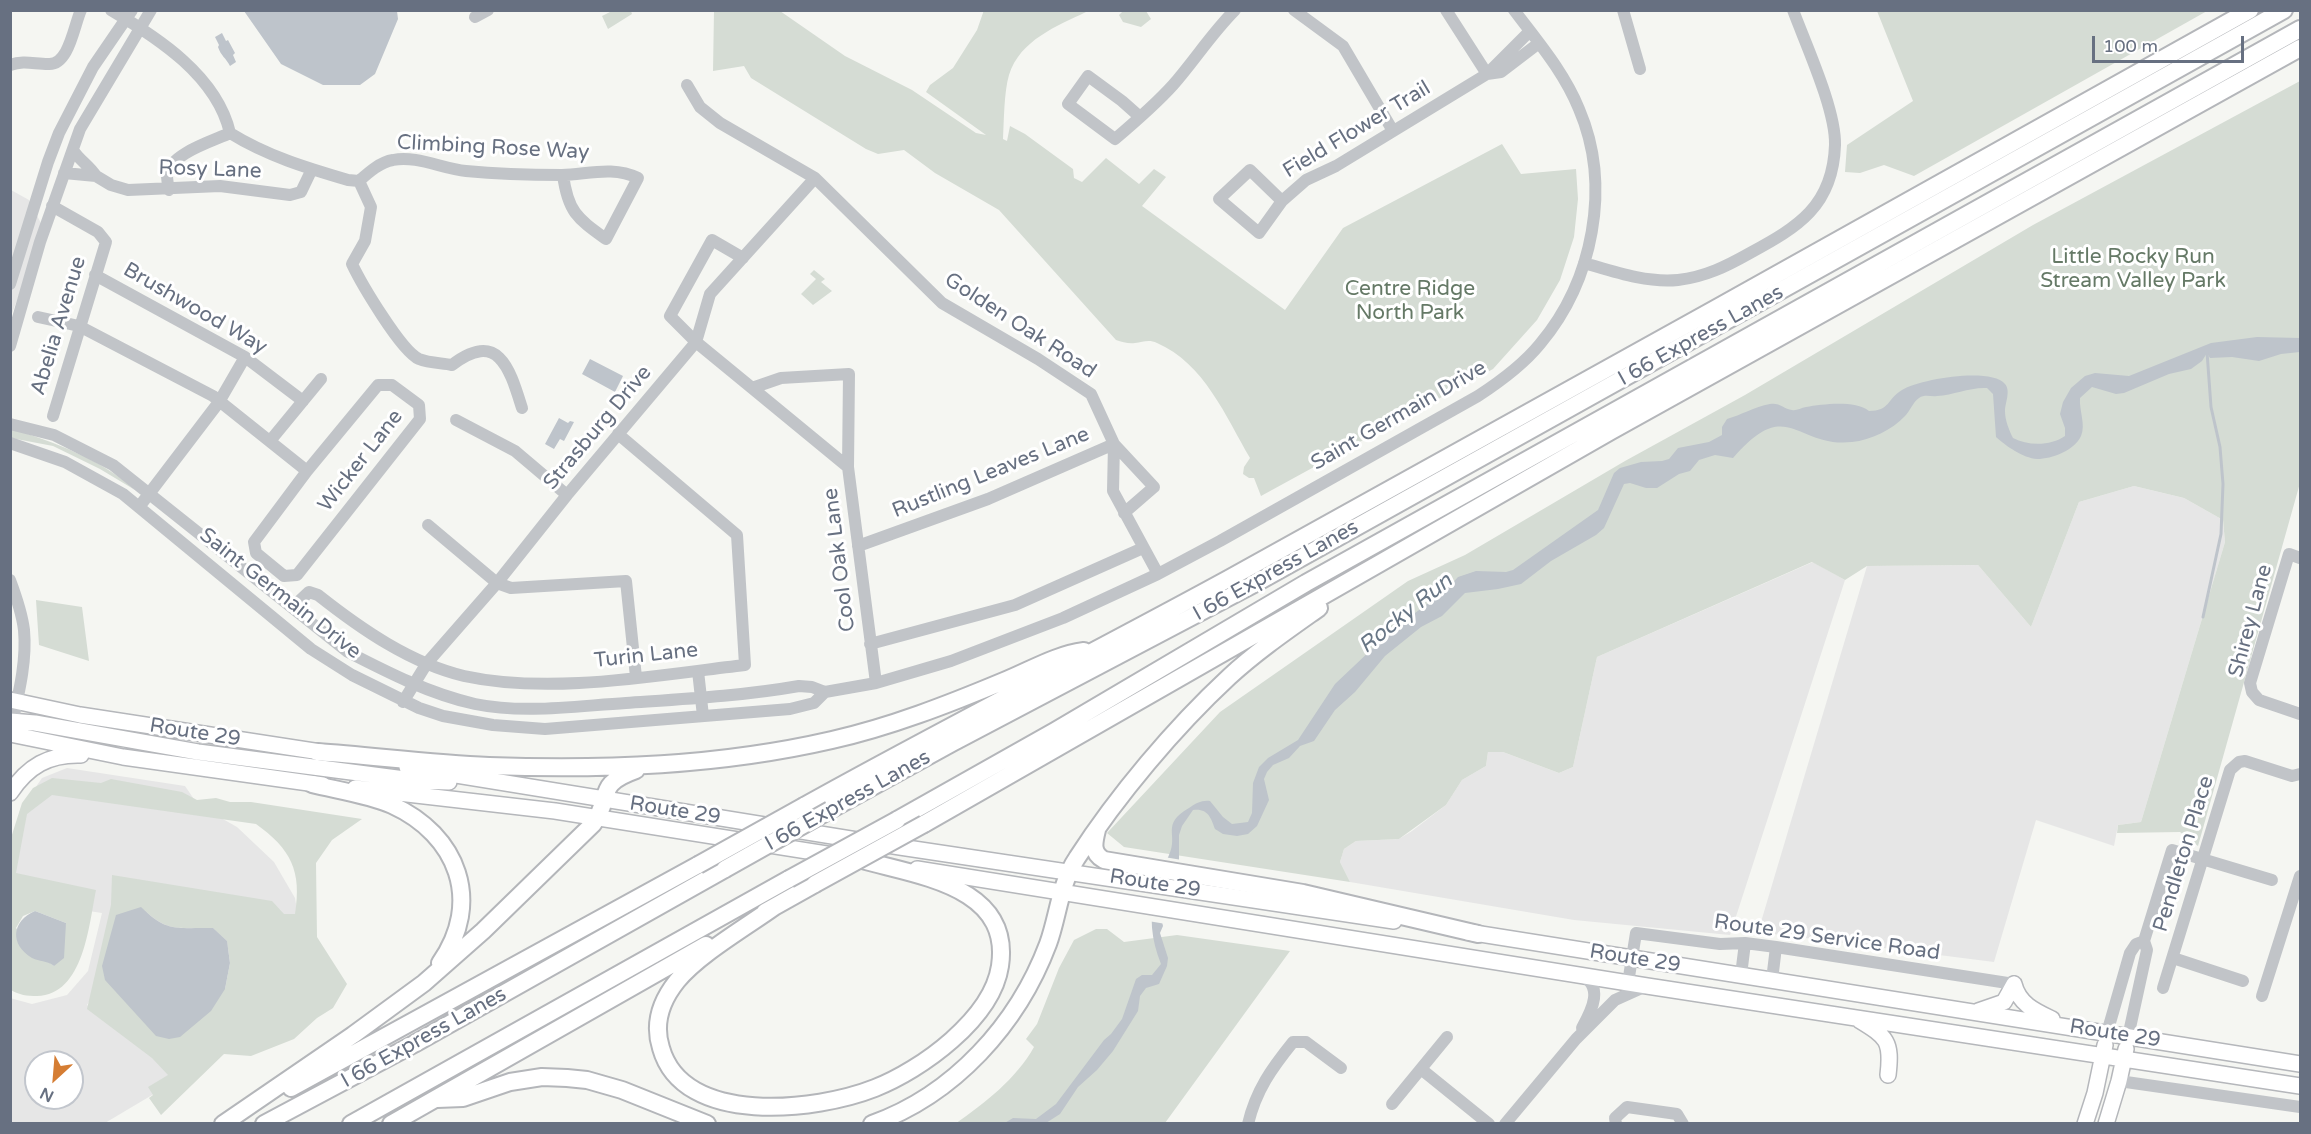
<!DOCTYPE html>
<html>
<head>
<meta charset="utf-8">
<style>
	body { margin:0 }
	#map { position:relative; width:2311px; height:1134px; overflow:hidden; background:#f5f6f2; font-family:"Varela Round",sans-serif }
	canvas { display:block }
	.frame { position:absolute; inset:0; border:12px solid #677081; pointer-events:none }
	.north { position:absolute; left:24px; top:1050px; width:60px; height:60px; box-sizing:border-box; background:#fff; border:2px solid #c2c6cd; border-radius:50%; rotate:206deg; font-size:16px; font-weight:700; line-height:24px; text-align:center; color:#677081 }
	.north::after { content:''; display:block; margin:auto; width:21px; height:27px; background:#d57d33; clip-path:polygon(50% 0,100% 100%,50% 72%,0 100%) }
	.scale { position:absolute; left:2092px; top:36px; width:152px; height:27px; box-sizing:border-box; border:3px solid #677081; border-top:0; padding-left:8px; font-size:18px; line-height:21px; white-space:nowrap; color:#677081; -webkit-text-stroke:4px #fff; paint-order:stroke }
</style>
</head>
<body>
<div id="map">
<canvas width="2311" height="1134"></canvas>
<div class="frame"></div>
<div class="north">N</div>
<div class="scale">100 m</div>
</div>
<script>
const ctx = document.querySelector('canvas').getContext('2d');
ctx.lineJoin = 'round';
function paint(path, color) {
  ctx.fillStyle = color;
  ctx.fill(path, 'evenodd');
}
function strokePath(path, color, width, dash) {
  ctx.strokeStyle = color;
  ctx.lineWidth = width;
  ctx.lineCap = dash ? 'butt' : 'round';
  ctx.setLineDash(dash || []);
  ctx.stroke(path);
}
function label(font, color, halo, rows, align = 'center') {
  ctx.font = font + ' "Varela Round",sans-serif';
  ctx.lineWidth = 6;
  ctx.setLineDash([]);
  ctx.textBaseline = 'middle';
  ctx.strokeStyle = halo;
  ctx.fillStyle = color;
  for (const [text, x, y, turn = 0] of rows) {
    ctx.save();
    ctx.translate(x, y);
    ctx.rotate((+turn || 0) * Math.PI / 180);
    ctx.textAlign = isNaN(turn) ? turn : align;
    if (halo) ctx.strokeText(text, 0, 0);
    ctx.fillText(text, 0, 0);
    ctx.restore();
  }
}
const built = new Path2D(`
	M11 190 29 200 44 229 11 316Z
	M2134 486 2184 498 2223 520 2225 542 2141 822 2118 825 2114 846 2036 820 1994 962 1758 932 1867 566 1978 565 2031 627 2079 502Z
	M1813 562 1845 580 1730 935 1574 920 1350 882 1340 862 1344 849 1356 841 1399 839 1412 831 1446 805 1462 780 1486 766 1488 752H1503L1559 773 1573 767 1597 657Z
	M67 768 185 786 198 805 237 827 274 862 295 898 300 929 101 983 87 1005 186 1080 174 1082 105 1123H11L10 998 32 1004 67 995 88 971 102 913 11 899V848L20 810 42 778ZM36 1062H72V1098H36Z`);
const green = new Path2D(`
	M984 10 1086 12C1057 26 1020 40 1009 75 1004 92 1004 120 1003 139L1007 141 1010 126 1025 134 1073 169 1074 178 1082 182 1106 158 1139 184 1154 169 1166 177 1142 206 1285 310 1343 228 1502 144 1521 174 1576 169 1578 199 1574 237 1560 280 1537 320 1493 369 1261 496 1254 478H1249L1243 474 1244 467 1250 458C1226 417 1204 363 1157 343 1149 339 1143 342 1135 343 1129 344 1122 342 1116 340L999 210 935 173 904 150 878 154 866 149 751 78 744 66 713 71 714 11H780L845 56 912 90 976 133 986 135 926 92 930 85 953 68 977 30Z
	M1124 10 1146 11 1151 19 1141 27 1123 22 1119 15Z
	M612 11H631L632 14 608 29 602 16Z
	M1877 11H2207L1914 176 1884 165 1860 173 1845 172 1847 145 1913 101Z
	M2300 81V483L2198 846 2180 832 2117 833 2118 825 2141 822 2225 542 2223 520 2184 498 2134 486 2079 502 2031 627 1978 565 1867 566 1845 580 1812 562 1597 657 1573 767 1559 773 1503 752H1488L1486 766 1462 780 1446 805 1399 839 1356 841 1344 849 1340 862 1350 882 1124 847 1107 833 1220 712 1408 581 1465 555 1625 461 1745 395 2033 225Z
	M814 270 825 279 821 282 832 291 813 305 801 294 816 279 810 274Z
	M10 428C55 443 100 458 135 490L100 469 53 446 11 438Z
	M36 600 82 607 89 661 39 645Z
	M52 778 101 783 111 779 182 792 197 800 216 798 230 802H251L362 819 332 840 316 863 317 937 347 984 333 1008 317 1018 294 1039 251 1056 224 1054 161 1115 149 1098 153 1095 148 1087 168 1075 152 1058 87 1009 111 905 112 875 272 901 284 914H295C302 871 291 849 256 824L52 795 27 814 16 873 96 890C89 924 84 995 37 996 27 996 19 995 11 990L10 841 22 803 33 788ZM141 907C169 934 178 927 213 928L227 941 230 963 225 989ZM35 911 66 923 54 966 46 960 16 928 23 916Z
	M1096 929H1107L1124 942 1177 935 1290 951 1165 1123 955 1124C985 1103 1016 1079 1034 1047L1026 1039 1037 1024 1059 968 1074 940Z`);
const water = new Path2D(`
	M244 11H397L398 19 375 74 360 85H323L281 64Z
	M222 33 226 41 228 40 235 53 233 55 236 62 230 66C226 58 221 56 218 47L219 45 215 37Z
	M2257 337 2300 338V352L2281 354 2259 361 2232 357 2210 358 2207 353 2202 361 2191 369 2169 374 2124 393 2116 394 2092 387 2080 398C2079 410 2086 425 2081 436 2075 450 2052 459 2037 459 2023 458 2006 446 1996 437L1993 394 1987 388C1970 387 1954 395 1937 396 1931 397 1925 394 1919 398 1913 402 1910 411 1905 416 1892 430 1871 440 1852 442 1795 448 1788 394 1733 458L1715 455 1699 460 1690 471 1679 474 1657 488H1646L1630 483 1624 484 1604 528 1596 535 1551 561 1521 584 1498 589 1465 593 1442 616 1421 627 1385 656 1355 692 1335 710 1314 741 1300 746 1289 758 1273 765 1267 772 1264 779 1269 800 1257 826 1248 834 1237 836 1223 834 1215 829C1211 818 1208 808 1193 810L1182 826 1179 835V860L1168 875 1161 917 1163 926 1160 933 1168 958 1167 966 1159 984 1146 988 1140 996 1138 1011 1113 1051 1097 1070 1078 1087 1060 1114 1046 1123 1003 1124 1013 1118 1036 1119 1056 1104 1104 1040 1111 1034 1122 1019 1136 979 1142 975H1152L1161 964C1151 939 1149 917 1155 889 1156 883 1156 876 1158 870 1161 865 1167 861 1169 855 1179 834 1160 825 1189 808 1196 803 1202 800 1210 801L1223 817 1232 824 1248 822 1252 813 1253 783 1259 767 1268 758 1298 740 1335 684 1372 649 1396 627 1445 591 1458 577 1476 571 1506 572 1513 570 1598 510 1614 473 1620 468 1641 462 1662 461 1669 459 1678 448 1709 442 1722 435V427L1727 419C1741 415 1754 407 1770 404 1779 402 1784 409 1792 410 1796 411 1801 408 1806 407 1823 404 1855 400 1869 411 1890 411 1887 399 1902 390 1920 379 1991 367 2005 384 2011 391 2005 403 2005 411 2005 420 2009 430 2013 438 2028 446 2051 446 2065 436V428L2060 414 2063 402 2071 388 2085 376 2095 373 2129 376 2211 343Z
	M590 359 623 376 615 392 582 374Z
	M559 418 568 423 570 421 574 422 564 441 560 439 554 449 545 444Z
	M141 907C168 934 178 927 213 928L227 941 230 963 225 989 211 1011 180 1037 169 1039 156 1036 105 980 102 966 116 915Z
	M35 911 66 923 64 958 54 966C46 960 40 962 32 958 9 944 12 921 35 911Z`);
const pier = new Path2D(`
	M1164 857 1182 860 1169 880 1164 912 1166 924 1148 921 1147 912 1155 870Z`);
const stream = new Path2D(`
	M2203 617 2221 534 2223 484 2220 447 2211 407 2207 352`);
const minor = new Path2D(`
	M111 10C158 38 217 76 230 133 267 156 307 168 348 180L359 181C368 173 380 162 393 160 416 155 443 169 466 171 497 174 530 175 562 175 589 174 613 166 638 178L606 239C577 218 568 212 563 175
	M1294 10 1343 46 1393 131
	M1446 10 1487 74
	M1623 10 1640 69
	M475 17 488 10
	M10 65C24 60 34 64 48 64 69 66 74 25 81 10
	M1487 74 1501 72 1539 43
	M687 85 700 107 720 123 815 178 942 303 1038 359 1091 394 1114 444 1113 491 1158 574
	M1140 117 1122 101 1088 76 1068 104 1115 139C1135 122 1155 105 1173 85 1194 61 1212 33 1235 10
	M73 150C79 160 89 165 96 176
	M64 173 96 176 111 185 128 190 220 186 290 195 301 192 312 169
	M359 181 371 207 365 241 352 264C361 283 401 351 419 359 429 363 442 363 452 365 499 329 510 370 522 408
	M169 190C168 185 167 179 167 175 169 154 213 141 230 133
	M1282 201 1250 170 1219 199 1259 233 1282 201 1306 180 1336 166 1487 74 1530 31
	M52 206 98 232 106 242 53 416
	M743 258 712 240 670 316 696 342 752 388 781 378 849 374 848 467 876 683
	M1584 263C1615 272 1646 283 1678 280 1705 277 1727 266 1750 253 1798 227 1833 206 1835 145 1836 110 1806 45 1793 10
	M95 275 245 357 303 401
	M10 284 48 162 59 133 93 67 132 10
	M38 317 79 326 213 396 307 471
	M10 346 40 242 80 129 151 10
	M378 385H392L419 405 420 419 297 575 284 576 256 553 254 542 307 471Z
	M752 388 848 467
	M456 420 515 451 567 495
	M10 424 54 435 113 465 348 652C389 673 430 694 475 704 524 714 576 706 626 703 684 699 742 696 799 686L812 687 825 692 876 683 951 661 1063 618 1158 574 1220 541 1478 396C1501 381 1523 365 1540 344 1593 281 1612 186 1579 109 1564 72 1538 42 1514 10
	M270 441 321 379
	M10 443 65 462 123 494 311 649 352 675 419 708 443 716 493 725 545 729 790 709 814 703 825 692
	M139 507 219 402 245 357
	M428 525 497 583 511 588 626 581 636 677
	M858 546 988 499 1114 444 1154 487 1124 513
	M2300 558 2289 554 2250 683 2252 692 2259 700 2300 714
	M10 580C16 596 22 613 24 630 27 663 18 696 11 728
	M293 607 309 592 318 595C361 629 410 663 464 676 551 695 657 675 745 665L737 535 618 434
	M870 644 1015 605 1143 548
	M698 671 703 716
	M403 702 427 663 497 583 567 495 696 342 710 294 815 178
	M2173 958 2243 981
	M1579 974C1605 985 1592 1010 1582 1028
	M1741 975 1745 943
	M1772 980 1776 947
	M1628 983 1636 933 1720 944 1745 943 1776 947 2014 984
	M2163 988 2230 770 2239 762 2245 761 2292 776 2300 774
	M2262 996 2300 876
	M2107 1033 2130 953 2136 944 2144 941
	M2128 1037 2147 950 2144 941 2172 850 2272 880
	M1421 1069 1489 1124
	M2119 1081 2300 1107
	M1392 1104 1447 1037
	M1248 1124C1256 1090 1272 1068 1293 1042H1306L1341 1068
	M1505 1124 1576 1039 1615 1000 1646 986
	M1616 1124 1615 1118 1627 1107 1677 1114 1683 1124`);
const major = new Path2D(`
	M10 700 80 715 327 753
	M10 721 35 723 198 752 420 781 449 782
	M10 734 123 757 323 785
	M407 767 900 847 1394 921
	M355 788 555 811 839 856
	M10 793C28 766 49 754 81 755
	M917 869 1647 986 2300 1086
	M1468 932 2300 1064
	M2014 984C2019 1004 2035 1011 2052 1019
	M1978 1011 2004 1002 2014 984
	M1859 1020C1887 1037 1892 1041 1888 1075
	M2085 1124 2095 1093 2105 1045
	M2106 1124 2119 1081 2126 1049`);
const highway = new Path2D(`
	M317 752C374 756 432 764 489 766 604 770 719 766 832 740 890 727 949 704 1004 681 1031 670 1055 655 1084 651
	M312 784C336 790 370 795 392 805 458 835 483 902 440 963
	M804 806C944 728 1087 656 1228 579 1570 391 1909 200 2250 10
	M830 810 952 743 1256 583 2284 10
	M897 820 1055 731 1306 583 2300 29
	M924 824 1611 431 2300 48
	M1097 830C1094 842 1091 853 1104 860L1303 893 1478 934
	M774 907C746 927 698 955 677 981 661 1001 653 1023 661 1048 683 1127 817 1111 875 1088 921 1070 992 1019 1000 966 1012 886 918 876 862 860
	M765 912 815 884
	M291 1088 698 865
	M437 1099 463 1098 510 1082 542 1077 567 1078 587 1080 622 1090 707 1124
	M223 1124 353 1035 424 983 483 931 593 824C613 796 594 785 636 770
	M264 1124 414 1044 725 869
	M351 1124 789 879
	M391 1124 706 945
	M872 1124C954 1095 1018 1024 1048 944 1058 917 1060 883 1077 858 1117 796 1174 728 1229 677 1256 652 1288 630 1319 608`);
const highwayBridge = new Path2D(`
	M698 865 804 806
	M725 869 830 810
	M789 879 897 820
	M815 884 924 824`);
const streetNames = [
	["Field Flower Trail",1357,130,-31],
	["Climbing Rose Way",493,148,3],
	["Rosy Lane",210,170,2],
	["Brushwood Way",195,309,30],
	["Abelia Avenue",59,326,-73],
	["Golden Oak Road",1020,326,33],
	["I 66 Express Lanes",1701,336,-29],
	["Saint Germain Drive",1399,416,-30],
	["Strasburg Drive",598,428,-50],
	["Wicker Lane",361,461,-52],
	["Rustling Leaves Lane",991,473,-22],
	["Cool Oak Lane",840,560,-97],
	["I 66 Express Lanes",1276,571,-29],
	["Saint Germain Drive",280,594,38],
	["Shirey Lane",2251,621,-75],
	["Turin Lane",646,656,-6],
	["Route 29",195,733,9],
	["I 66 Express Lanes",848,801,-29],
	["Route 29",675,811,9],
	["Pendleton Place",2184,854,-73],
	["Route 29",1155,884,9],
	["Route 29 Service Road",1827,938,8],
	["Route 29",1635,959,9],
	["Route 29",2115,1034,9],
	["I 66 Express Lanes",424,1038,-29]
];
const parkNames = [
	["Little Rocky Run",2133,257],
	["Stream Valley Park",2133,281],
	["Centre Ridge",1410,289],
	["North Park",1410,313]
];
const waterNames = [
	["Rocky Run",1406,614,-39]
];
paint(built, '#e6e6e6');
paint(green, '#d5dcd4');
paint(water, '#bec4cb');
paint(pier, '#f5f6f2');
strokePath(stream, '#bec4cb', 3);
strokePath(major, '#b5b7bb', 18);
strokePath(highway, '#b4b6ba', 20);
strokePath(minor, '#c1c4c8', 12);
strokePath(major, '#fff', 15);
strokePath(highway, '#fff', 16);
strokePath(highwayBridge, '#b4b6ba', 20, []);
strokePath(highwayBridge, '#fff', 16);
label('21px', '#677081', '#fff', streetNames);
label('21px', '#657966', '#fff', parkNames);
label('italic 22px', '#687685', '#fff', waterNames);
</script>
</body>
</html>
